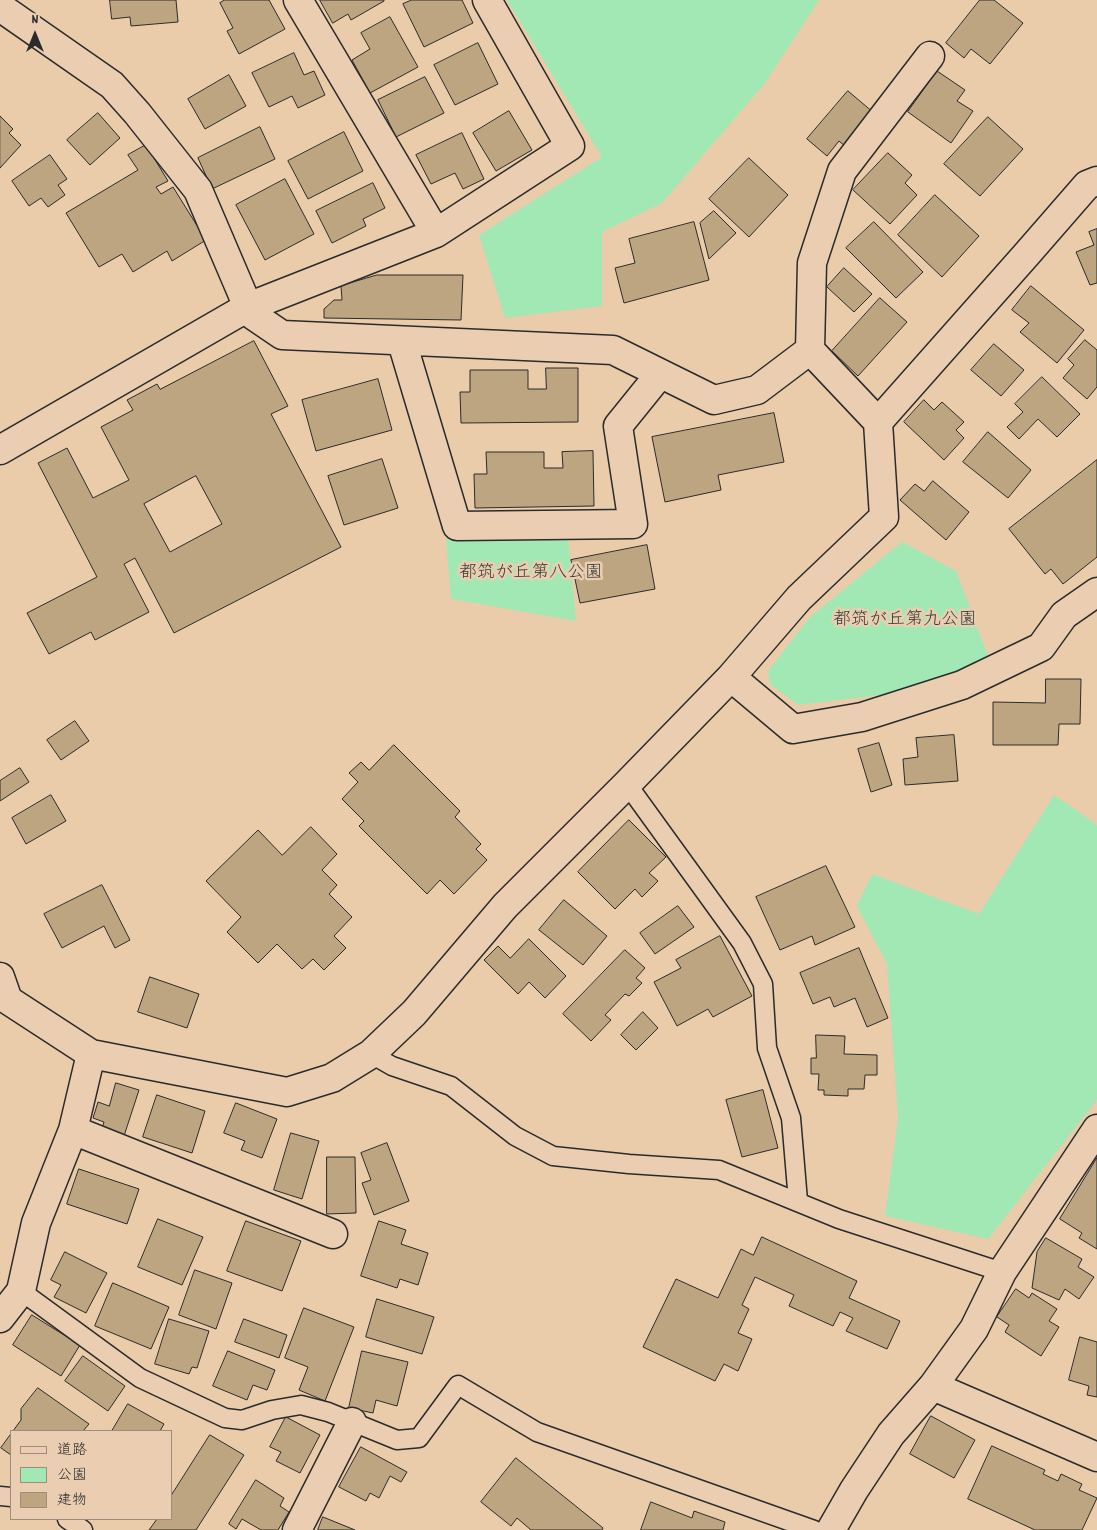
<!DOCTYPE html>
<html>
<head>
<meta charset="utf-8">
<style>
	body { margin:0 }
	#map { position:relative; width:1097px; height:1530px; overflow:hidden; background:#eaccab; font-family:Dekko,"Klee One",sans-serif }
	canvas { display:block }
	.legend { position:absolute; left:10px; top:1430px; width:162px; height:90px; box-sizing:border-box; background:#ebceb2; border:1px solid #9e8d7c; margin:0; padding:6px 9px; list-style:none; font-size:15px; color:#2b2b2b }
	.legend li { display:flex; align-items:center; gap:10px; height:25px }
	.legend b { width:25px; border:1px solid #9e8d7c }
	.north { position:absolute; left:10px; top:10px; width:50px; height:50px; -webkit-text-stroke:4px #ebceb2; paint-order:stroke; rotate:0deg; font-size:14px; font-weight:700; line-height:20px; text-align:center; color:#2b2b2b }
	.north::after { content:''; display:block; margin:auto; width:18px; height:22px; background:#2b2b2b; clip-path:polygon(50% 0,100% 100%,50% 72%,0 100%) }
</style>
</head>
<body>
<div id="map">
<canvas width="1097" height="1530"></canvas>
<ul class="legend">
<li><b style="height:6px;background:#ebceb2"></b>道路</li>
<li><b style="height:14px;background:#a1e8b5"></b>公園</li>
<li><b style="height:14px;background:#bea582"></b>建物</li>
</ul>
<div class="north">N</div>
</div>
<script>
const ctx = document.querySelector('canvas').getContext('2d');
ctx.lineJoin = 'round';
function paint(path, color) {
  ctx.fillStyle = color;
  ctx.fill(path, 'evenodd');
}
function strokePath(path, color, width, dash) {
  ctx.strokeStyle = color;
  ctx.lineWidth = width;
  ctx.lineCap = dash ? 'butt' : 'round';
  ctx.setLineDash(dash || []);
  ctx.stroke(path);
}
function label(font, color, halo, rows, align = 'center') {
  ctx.font = font + ' Dekko,"Klee One",sans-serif';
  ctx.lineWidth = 5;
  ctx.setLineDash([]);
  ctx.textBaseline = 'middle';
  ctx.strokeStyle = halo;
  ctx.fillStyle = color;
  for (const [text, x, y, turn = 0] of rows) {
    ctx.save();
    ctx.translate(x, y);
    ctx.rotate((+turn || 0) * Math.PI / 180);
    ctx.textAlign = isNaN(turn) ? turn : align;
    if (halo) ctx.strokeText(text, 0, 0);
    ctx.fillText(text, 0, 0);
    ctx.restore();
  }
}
const green = new Path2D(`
	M507 0H819L765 83 662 203 602 232V306L505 318 479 235 602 157Z
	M568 538 576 621 451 599 446 539Z
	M902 542 956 571 989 659 915 687 881 695 798 705 770 684 768 671 810 617Z
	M1054 795 1097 825V1100L988 1239 885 1216 898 1118 887 964 857 906 872 874 979 914Z`);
const building = new Path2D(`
	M110 0H176L178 22 131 26 130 17 112 19Z
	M225 0H269L285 29 239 54 227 31 233 28 220 3Z
	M320 0H384V1L351 20 348 14 333 23Z
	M412 0H462L473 23 424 47 403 4Z
	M980 0H994L1023 23 990 64 971 49 964 58 946 43Z
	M390 17 418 67 370 93 352 60 370 49 361 33Z
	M478 43 498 84 455 105 434 65Z
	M294 53 304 75 314 71 325 95 298 108 292 96 269 107 252 73Z
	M937 71 965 90 957 101 973 111 951 143 908 112Z
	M229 75 246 106 205 129 188 99Z
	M425 77 444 113 396 137 378 100Z
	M848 91 874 113 846 147 839 141 827 156 807 139Z
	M509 111 532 150 496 171 473 133Z
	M98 113 120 138 90 165 67 140Z
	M0 116 13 129 9 133 21 145 0 168Z
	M988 117 1023 149 980 196 944 164Z
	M260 127 275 159 212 189 198 158Z
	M344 132 363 171 308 199 288 161Z
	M462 133 484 179 463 189 455 173 431 184 416 155Z
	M146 145 168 181 156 187 161 194 173 187 206 240 172 261 167 251 133 272 122 254 99 267 66 213 138 170 128 155Z
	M888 153 912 175 905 183 917 195 890 224 853 190Z
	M50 155 67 179 58 185 65 195 48 207 41 198 29 206 12 181Z
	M749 158 788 195 749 237 709 199Z
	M285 179 314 234 265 260 236 205Z
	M373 183 385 208 363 219 366 226 332 243 316 211Z
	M935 195 979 236 942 277 898 235Z
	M714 211 736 233 709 259 700 223Z
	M694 222 709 280 624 303 615 268 635 263 629 239Z
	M874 222 923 272 896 298 846 248Z
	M1097 229V283L1090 285 1076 252 1094 245 1089 232Z
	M844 268 872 294 854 312 827 287Z
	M377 275H463L461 320 324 318V309L334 300H342L341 286Z
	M1031 286 1084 330 1057 363 1020 332 1029 323 1012 310Z
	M880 298 907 322 858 376 832 351Z
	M1085 340 1097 350V387L1087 399 1063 378 1074 365 1068 359Z
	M254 341 288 406 271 414 341 547 174 633 135 558 124 564 149 612 95 640 91 632 49 654 27 613 97 577 38 463 67 448 93 498 129 480 101 427 133 410 127 400 157 384 160 389ZM196 476 222 524 170 552 144 504Z
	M994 344 1024 370 1001 396 971 370Z
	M546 368H578V422L461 423 460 392H470V370H528V389H546Z
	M1042 377 1080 414 1057 437 1038 419 1019 439 1007 427 1023 412 1015 404Z
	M378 379 392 430 316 451 302 400Z
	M924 400 934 410 942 402 964 422 956 430 964 438 944 460 904 422Z
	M774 413 784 462 718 475 721 490 665 502 652 437Z
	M988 432 1031 470 1008 498 963 462Z
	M593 451 594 506 475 508 474 474H487L486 452H544V468H563L562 452Z
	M382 459 398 508 344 525 328 476Z
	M1097 460V557L1063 584 1051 569 1045 574 1009 529Z
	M933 481 969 512 946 540 900 500 915 484 924 491Z
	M647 545 655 589 580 603 571 560Z
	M1046 679H1081L1080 724H1059L1058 745H993V702L1045 703Z
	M75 721 89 741 61 760 47 740Z
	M954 735 958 781 905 785 903 759 918 757 916 738Z
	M879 743 892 785 871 792 858 749Z
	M394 745 460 811 455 817 481 844 476 849 487 860 454 894 440 880 427 894 359 826 364 821 342 799 358 782 349 773 361 762 369 770Z
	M20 768 29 782 0 801V781Z
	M51 795 66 821 26 844 12 818Z
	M629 820 666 857 649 873 658 881 642 897 635 889 615 909 578 872Z
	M311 827 337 854 322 870 337 885 329 894 352 917 334 936 346 948 324 970 313 959 302 969 277 944 258 963 227 932 241 917 206 881 258 830 282 855Z
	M826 866 855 927 815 945 812 936 780 950 756 897Z
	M102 885 130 940 115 948 104 926 62 948 44 914Z
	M564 900 607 936 583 965 539 930Z
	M678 906 694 927 655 954 640 933Z
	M720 936 752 996 713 1017 708 1009 677 1026 654 982 681 968 676 960Z
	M529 939 566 976 545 998 529 982 518 994 484 960 498 946 510 958Z
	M859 948 888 1018 867 1027 855 998 834 1007 830 997 813 1004 800 973Z
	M625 950 645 968 636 978 642 983 629 996 625 994 605 1015 611 1020 591 1041 563 1014Z
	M150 977 199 994 187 1028 138 1012Z
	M643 1012 658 1028 636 1050 621 1035Z
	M816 1035 845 1036 844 1054 877 1055V1075H865L864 1089H848V1096L824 1095V1090H818L819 1074H811V1058H816Z
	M116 1083 139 1090 123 1139 101 1131 104 1122 93 1118 98 1102 109 1106Z
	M763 1090 778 1148 742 1157 726 1100Z
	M157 1095 205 1111 192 1153 143 1137Z
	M236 1103 277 1119 262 1158 241 1150 245 1141 224 1133Z
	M291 1133 319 1141 302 1199 274 1190Z
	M387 1143 409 1201 374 1215 362 1183 371 1180 361 1153Z
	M327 1157H355L356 1213 327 1214Z
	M1097 1158V1249L1079 1238 1082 1233 1060 1219Z
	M79 1169 139 1189 127 1224 67 1204Z
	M158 1219 203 1237 182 1285 138 1267Z
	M246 1221 301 1241 282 1291 227 1271Z
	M379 1221 406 1230 401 1244 428 1253 418 1285 400 1279 397 1288 361 1276Z
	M762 1237 857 1281 849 1298 900 1321 887 1349 846 1331 853 1318 840 1312 833 1326 789 1306 794 1295 755 1277 742 1305 749 1309 738 1333 752 1339 738 1371 724 1364 715 1381 643 1347 676 1279 718 1298 741 1249 753 1255Z
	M1046 1238 1082 1259 1078 1267 1094 1277 1079 1299 1065 1289 1059 1300 1032 1288 1037 1252Z
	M65 1252 107 1273 86 1313 54 1297 61 1285 51 1280Z
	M195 1270 232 1283 216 1329 179 1315Z
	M113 1283 169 1307 151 1349 95 1326Z
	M1016 1289 1029 1298 1032 1293 1057 1309 1049 1321 1059 1327 1041 1356 1005 1332 1009 1325 997 1317Z
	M377 1299 434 1317 422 1354 366 1337Z
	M304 1308 354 1327 325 1401 299 1390 308 1367 285 1358Z
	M32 1315 80 1345 61 1376 13 1345Z
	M169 1319 209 1331 197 1368 192 1367 189 1374 155 1364Z
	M244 1319 287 1335 279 1358 235 1342Z
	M1080 1337 1097 1342V1397L1087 1395 1089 1386 1069 1380Z
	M228 1351 275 1370 267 1390 253 1385 247 1400 213 1386Z
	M362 1351 408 1362 397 1406 376 1400 373 1413 349 1408Z
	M83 1356 125 1386 108 1411 65 1381Z
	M38 1388 89 1424 83 1431H13L21 1420V1409Z
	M128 1404 164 1424 160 1431H112Z
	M931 1416 975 1440 954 1478 910 1454Z
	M286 1417 320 1435 300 1473 276 1461 281 1452 270 1447Z
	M11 1434V1455L1 1448Z
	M210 1435 244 1455 196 1530H149L157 1519H171V1496Z
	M992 1446 1045 1470 1043 1474 1058 1481 1061 1474 1082 1484 1079 1490 1097 1498 1082 1530H1035L968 1499Z
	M361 1447 407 1472 401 1482 390 1476 379 1498 370 1493 366 1501 339 1487Z
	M516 1458 603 1528 602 1530H531L517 1518 511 1526 481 1502Z
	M256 1480 284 1498 280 1506 289 1512 278 1530H261L242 1519 236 1529 229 1524Z
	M651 1502 692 1518 694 1511 725 1522 723 1530H641Z
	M323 1517 355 1530H318Z`);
const service = new Path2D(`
	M627 784 742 943 763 984 767 1048 791 1118 798 1201
	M371 1054 392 1066 451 1086 515 1136 553 1156 629 1164 719 1170 839 1219 1002 1272
	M21 1291 140 1378 225 1418 242 1420 272 1410 301 1405 328 1412 397 1440 419 1438 458 1385 537 1432 814 1530
	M0 1496 11 1497
	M67 1519 83 1530`);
const minor = new Path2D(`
	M298 0 436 233
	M0 7 112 85 137 113 198 190 248 307 254 316 282 335 613 350 714 400 757 390 810 350
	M402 342 457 526 633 524 618 426 660 374
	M878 422 810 350 812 263 842 171 930 56
	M0 450 248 307 436 233 570 146 487 0
	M731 677 799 598 884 517 878 422 1026 255 1087 185 1097 181
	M0 977 8 1000 91 1054 287 1092 332 1078 371 1054 414 1013 505 906 627 784 731 677 793 729 862 717 962 685 1041 647 1064 615 1097 592
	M73 1130 333 1234
	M0 1318 21 1291 36 1223 73 1130 91 1054
	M933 1386 1097 1457
	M297 1530 352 1422
	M831 1530 854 1490 891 1434 933 1386 974 1329 1002 1272 1097 1129`);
const parkNames = [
	["都筑が丘第八公園",531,575],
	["都筑が丘第九公園",905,622]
];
paint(green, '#a1e8b5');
paint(building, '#bea582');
strokePath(building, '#2b2b2b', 1);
strokePath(service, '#2b2b2b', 21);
strokePath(minor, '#2b2b2b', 31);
strokePath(service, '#ebceb2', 18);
strokePath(minor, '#ebceb2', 28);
label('18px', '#373e39', '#ebceb2', parkNames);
</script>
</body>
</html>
